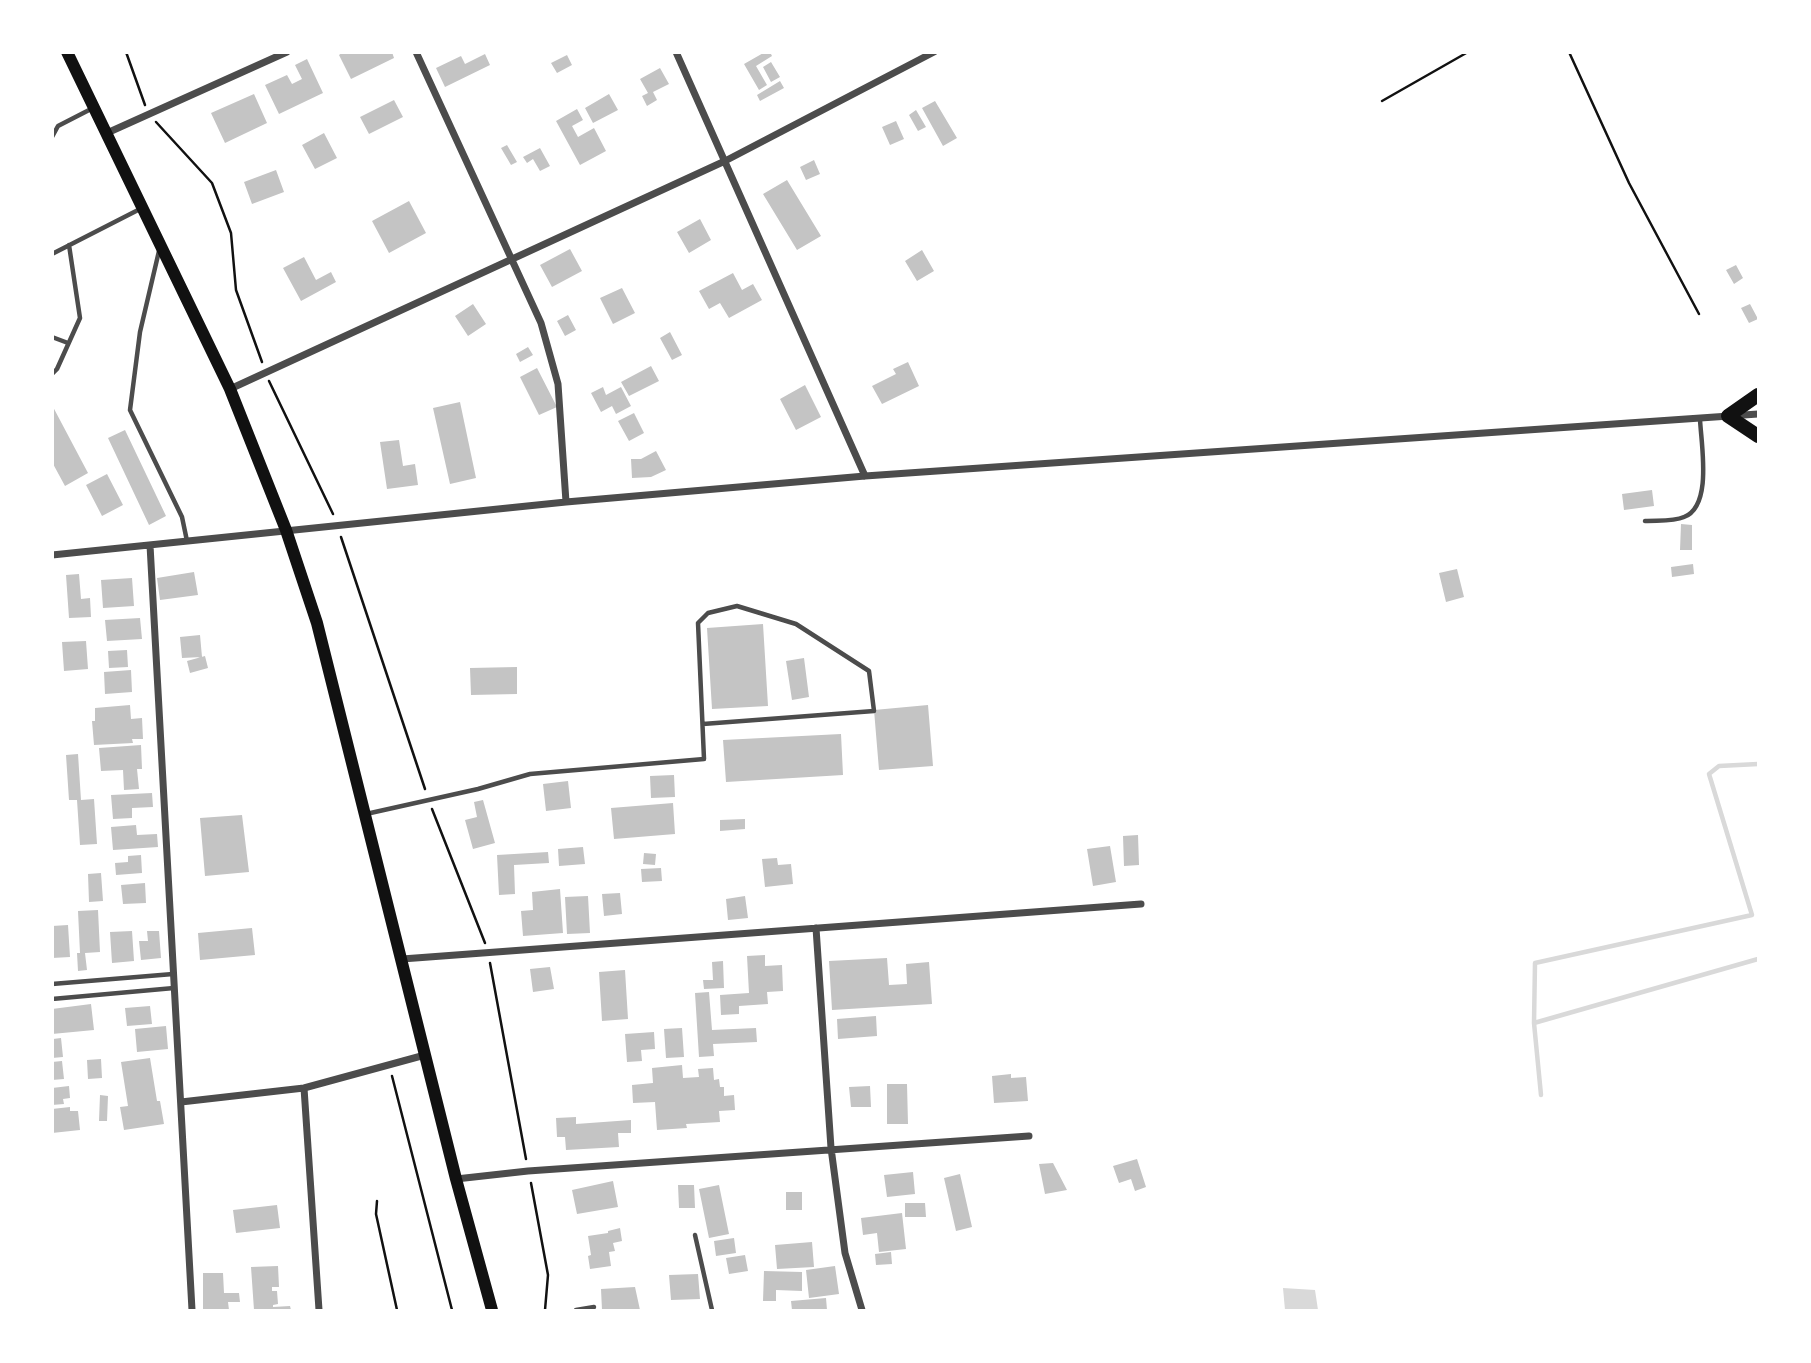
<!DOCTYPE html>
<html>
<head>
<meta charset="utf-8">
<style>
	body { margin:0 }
	#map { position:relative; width:1811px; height:1363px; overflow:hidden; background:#fff; font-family:"Roboto Condensed",sans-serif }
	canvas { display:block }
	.frame { position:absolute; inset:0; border:54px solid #fff; pointer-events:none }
</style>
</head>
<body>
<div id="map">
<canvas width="1811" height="1363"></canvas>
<div class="frame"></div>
</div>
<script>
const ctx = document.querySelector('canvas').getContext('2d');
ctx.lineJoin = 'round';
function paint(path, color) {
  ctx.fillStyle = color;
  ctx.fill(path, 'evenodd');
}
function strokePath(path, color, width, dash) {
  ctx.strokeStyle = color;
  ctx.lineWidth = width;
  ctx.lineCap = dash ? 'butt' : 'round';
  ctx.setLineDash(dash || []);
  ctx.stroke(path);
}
const water = new Path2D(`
	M1283 1288 1315 1290 1318 1310H1285Z`);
const stream = new Path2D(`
	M1534 1023 1758 959
	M1541 1095 1534 1023 1535 963 1752 915 1709 774 1719 766 1758 764`);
const building = new Path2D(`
	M343 52H392L394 58 351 79 339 55Z
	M765 52H770L772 56 756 66 767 85 759 90 744 64Z
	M485 54 490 65 445 87 436 68 461 56 465 64Z
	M567 55 572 65 557 73 551 63Z
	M307 59 323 93 279 114 265 85 287 75 292 84 302 79 295 65Z
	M771 62 780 77 771 82 763 67Z
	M660 68 669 84 653 92 657 100 647 106 642 96 648 93 640 79Z
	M780 81 784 88 760 101 757 95Z
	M254 94 267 123 225 143 211 113Z
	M609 94 618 110 593 123 585 108Z
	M394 100 403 117 369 134 360 117Z
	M935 101 957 138 943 146 922 108Z
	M577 109 583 120 572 126 578 137 594 128 606 151 580 165 556 121Z
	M916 110 926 127 918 131 909 115Z
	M896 121 904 139 890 145 882 127Z
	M324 133 337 158 315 169 302 145Z
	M507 145 517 162 511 165 501 148Z
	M540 148 550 166 540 171 533 159 527 163 523 157Z
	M814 160 820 174 806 180 800 167Z
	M276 170 284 192 252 204 244 182Z
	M787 180 821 236 797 250 763 194Z
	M409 201 426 233 389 253 372 221Z
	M700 219 711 240 689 253 677 232Z
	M570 249 582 271 552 287 540 265Z
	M922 250 934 271 917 281 905 261Z
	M304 257 316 280 331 272 336 282 301 301 283 268Z
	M1736 265 1743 278 1734 284 1726 270Z
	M733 273 742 290 753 284 762 300 729 318 720 303 709 309 699 291Z
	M622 288 635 313 613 324 600 298Z
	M473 304 486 324 468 336 455 316Z
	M1750 304 1758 319 1749 323 1741 308Z
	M568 315 576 330 565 336 557 321Z
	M670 332 682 355 672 360 660 338Z
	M528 347 533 355 520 362 516 354Z
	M908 362 919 386 882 404 872 386 896 374 893 369Z
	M651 366 659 381 629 396 621 382Z
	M537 368 557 407 539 415 520 377Z
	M805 385 821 417 796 430 780 399Z
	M603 387 606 395 621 387 631 406 616 414 612 406 601 412 591 393Z
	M460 402 476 478 450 484 433 408Z
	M52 405 88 473 65 486 52 462Z
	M634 413 644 433 629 441 618 421Z
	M125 430 166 516 149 525 108 438Z
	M399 440 403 466 415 464 418 485 387 489 380 442Z
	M656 451 666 470 651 477 632 478 631 459H641Z
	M107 474 123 505 102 516 86 485Z
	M1652 490 1654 506 1624 510 1622 494Z
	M1681 524 1692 525V550H1680Z
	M1693 564 1694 574 1672 577 1671 567Z
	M1457 569 1464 597 1446 602 1439 573Z
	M194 572 198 595 160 600 157 578Z
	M79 574 81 599 90 598 91 617 69 618 66 575Z
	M132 578 134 606 103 608 101 580Z
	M140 618 142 639 107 641 105 620Z
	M763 624 768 706 712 709 707 628Z
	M200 635 202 657 182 658 180 637Z
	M86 641 88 669 64 671 62 642Z
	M127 650 128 667 109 668 108 651Z
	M205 656 208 668 190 673 187 661Z
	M804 658 809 697 792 700 786 661Z
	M517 667V694L471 695 470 668Z
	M131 670 132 692 105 694 104 672Z
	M130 705 131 719 142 718 143 739H132L133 743 94 745 92 721H95V708Z
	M928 705 933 766 879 770 874 710Z
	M841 734 843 775 726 782 723 740Z
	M141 745 142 769H137L139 789 124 790 123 770 101 771 99 748Z
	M78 754 81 800 94 799 97 844 80 845 77 800H69L66 755Z
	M674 775 675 797 651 798 650 776Z
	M568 781 571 808 546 811 543 784Z
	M152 793 153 807 132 808V818L113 819 111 795Z
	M483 800 495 843 473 849 465 820 477 817 474 802Z
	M673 803 675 834 614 839 611 808Z
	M242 815 249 872 205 876 200 818Z
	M745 819V829L720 831V820Z
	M136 825 137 835 157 834 158 847 113 850 111 827Z
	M1138 835 1139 865 1124 866 1123 836Z
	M1110 846 1116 882 1093 886 1087 849Z
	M583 847 585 864 559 866 558 849Z
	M548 852 549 863 514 865 515 894 499 895 497 855Z
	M644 853 656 854 655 865 643 864Z
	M141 855 142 873 116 875 115 863 128 862V856Z
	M777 858 778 865 791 864 793 884 765 887 762 859Z
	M661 868 662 881 642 882 641 869Z
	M101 873 103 901 89 902 88 874Z
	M145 883 146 903 123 904 121 885Z
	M560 889 563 933 523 936 521 911 533 910 532 892Z
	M620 893 622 914 604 916 602 894Z
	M588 896 590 933 567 934 565 897Z
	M745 896 748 918 728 920 726 899Z
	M98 910 100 952 85 953 87 970 78 971 77 953H80L78 911Z
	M68 925 70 957 52 958V926Z
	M252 928 255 955 200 960 198 933Z
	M132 931 134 961 112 963 110 932Z
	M147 931H159L161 958 141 960 139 941H148Z
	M765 955V966L782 965 783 991 767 992 768 1004 739 1006V1014L721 1015 720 995 749 993 747 956Z
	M887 958 889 985 907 984 906 964 929 962 932 1004 832 1010 829 961Z
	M723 961 724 988 704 989 703 980H713L712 962Z
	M550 967 554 989 533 992 530 969Z
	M625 970 628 1019 602 1021 599 972Z
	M709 992 712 1030 756 1028 757 1042 713 1044 714 1056 699 1057 695 993Z
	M91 1004 94 1030 52 1034V1009Z
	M150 1006 152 1024 127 1026 125 1008Z
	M876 1016 877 1036 838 1039 837 1019Z
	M166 1026 168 1049 137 1052 135 1029Z
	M682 1028 684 1057 666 1058 664 1029Z
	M654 1032 655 1049 641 1050 642 1061 627 1062 625 1034Z
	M61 1038 63 1057 52 1058 53 1039Z
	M150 1058 157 1101H160L164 1124 124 1130 120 1107 128 1106 121 1062Z
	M101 1059 102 1078 88 1079 87 1060Z
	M62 1061 64 1079 52 1080V1062Z
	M682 1065 683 1078 699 1077 698 1069 713 1068 714 1080 719 1079 720 1087H724V1096L734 1095 735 1110 719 1111 720 1122 686 1124 687 1128 657 1130 655 1102 633 1103 632 1085 653 1083 652 1068Z
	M1011 1074V1078L1026 1077 1028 1101 994 1103 992 1076Z
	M887 1084H907L908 1124H887Z
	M69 1086 70 1098 63 1099 64 1104 52 1105V1088Z
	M870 1086 871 1107H851L849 1087Z
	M100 1095 108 1096 107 1121H99Z
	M70 1107V1111H78L80 1130 52 1133V1109Z
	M576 1117V1124L631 1120V1133H618L619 1147 566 1150 565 1137H557L556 1118Z
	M1137 1159 1146 1187 1135 1191 1131 1179 1119 1183 1113 1166Z
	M1053 1163 1067 1190 1045 1194 1039 1164Z
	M913 1172 915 1194 887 1197 884 1175Z
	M960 1174 972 1227 956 1231 944 1178Z
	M613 1181 618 1207 577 1214 572 1190Z
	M678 1185H694L695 1208H679Z
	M719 1185 729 1234 709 1238 699 1189Z
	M786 1192H802V1210H786Z
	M905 1203H925L926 1217H905Z
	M277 1205 280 1228 236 1233 233 1210Z
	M902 1213 906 1249 879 1252 877 1233 863 1235 861 1218Z
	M620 1228 622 1241 613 1243 615 1251 609 1252 611 1266 590 1269 588 1256 591 1255 588 1236 608 1233V1231Z
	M734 1238 736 1253 716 1256 714 1241Z
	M812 1242 814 1267 777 1269 775 1245Z
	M891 1252 892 1264 876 1265 875 1254Z
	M745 1255 748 1271 729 1274 726 1258Z
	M278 1266 279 1287H272V1291H277L278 1304 273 1305V1307L290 1306 291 1310H254L251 1267Z
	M835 1266 839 1294 809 1298 806 1270Z
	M764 1271 802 1272V1291L776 1290V1301H763Z
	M203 1273H223L224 1293H239L240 1302H228L229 1310H203Z
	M698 1274 700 1299 671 1300 669 1275Z
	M635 1287 640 1310H602L601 1289Z
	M826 1298 827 1310H792L791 1301Z`);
const path = new Path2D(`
	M126 52 145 105
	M1569 52 1629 183 1699 314
	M1382 101 1468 52
	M156 122 212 183 231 233 236 290 262 362
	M269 381 333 514
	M341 537 425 789
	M432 809 485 943
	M490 963 526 1159
	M392 1076 452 1310
	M531 1183 548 1275 545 1310
	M377 1201 376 1214 397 1310`);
const service = new Path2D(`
	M52 137 58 126 93 108
	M159 251 140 332 130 410 182 517 187 541
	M52 254 142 208
	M52 337 68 343
	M52 374 57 369 80 318 69 245
	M1645 521C1657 520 1673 522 1684 517 1713 506 1701 444 1700 419
	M366 814 478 789 530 774 704 759 698 623 708 613 737 606 796 624 869 671 874 711 703 724
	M52 984 173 974
	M52 999 174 988
	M695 1235 712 1310
	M576 1310 594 1307`);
const minor = new Path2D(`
	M416 52 541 323 558 384 566 502
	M676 52 865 476
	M107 133 287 52
	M230 389 725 161 934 52
	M150 545 192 1310
	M52 555 566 502 865 476 1758 414
	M816 928 831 1148 845 1253 862 1310
	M402 959 1141 904
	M304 1088 319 1310
	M181 1102 304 1088 425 1055
	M456 1179 528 1171 1029 1136`);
const primary = new Path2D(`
	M67 52 230 389 286 530 317 623 456 1179 492 1310`);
const trunk = new Path2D(`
	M1758 395 1728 416 1758 436`);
paint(water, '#d9d9d9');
strokePath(stream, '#d9d9d9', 4.5);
paint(building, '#c4c4c4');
strokePath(path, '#111', 2.5);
strokePath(service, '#4c4c4c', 4.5);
strokePath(minor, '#4c4c4c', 7);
strokePath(primary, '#111', 12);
strokePath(trunk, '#111', 14);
</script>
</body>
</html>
